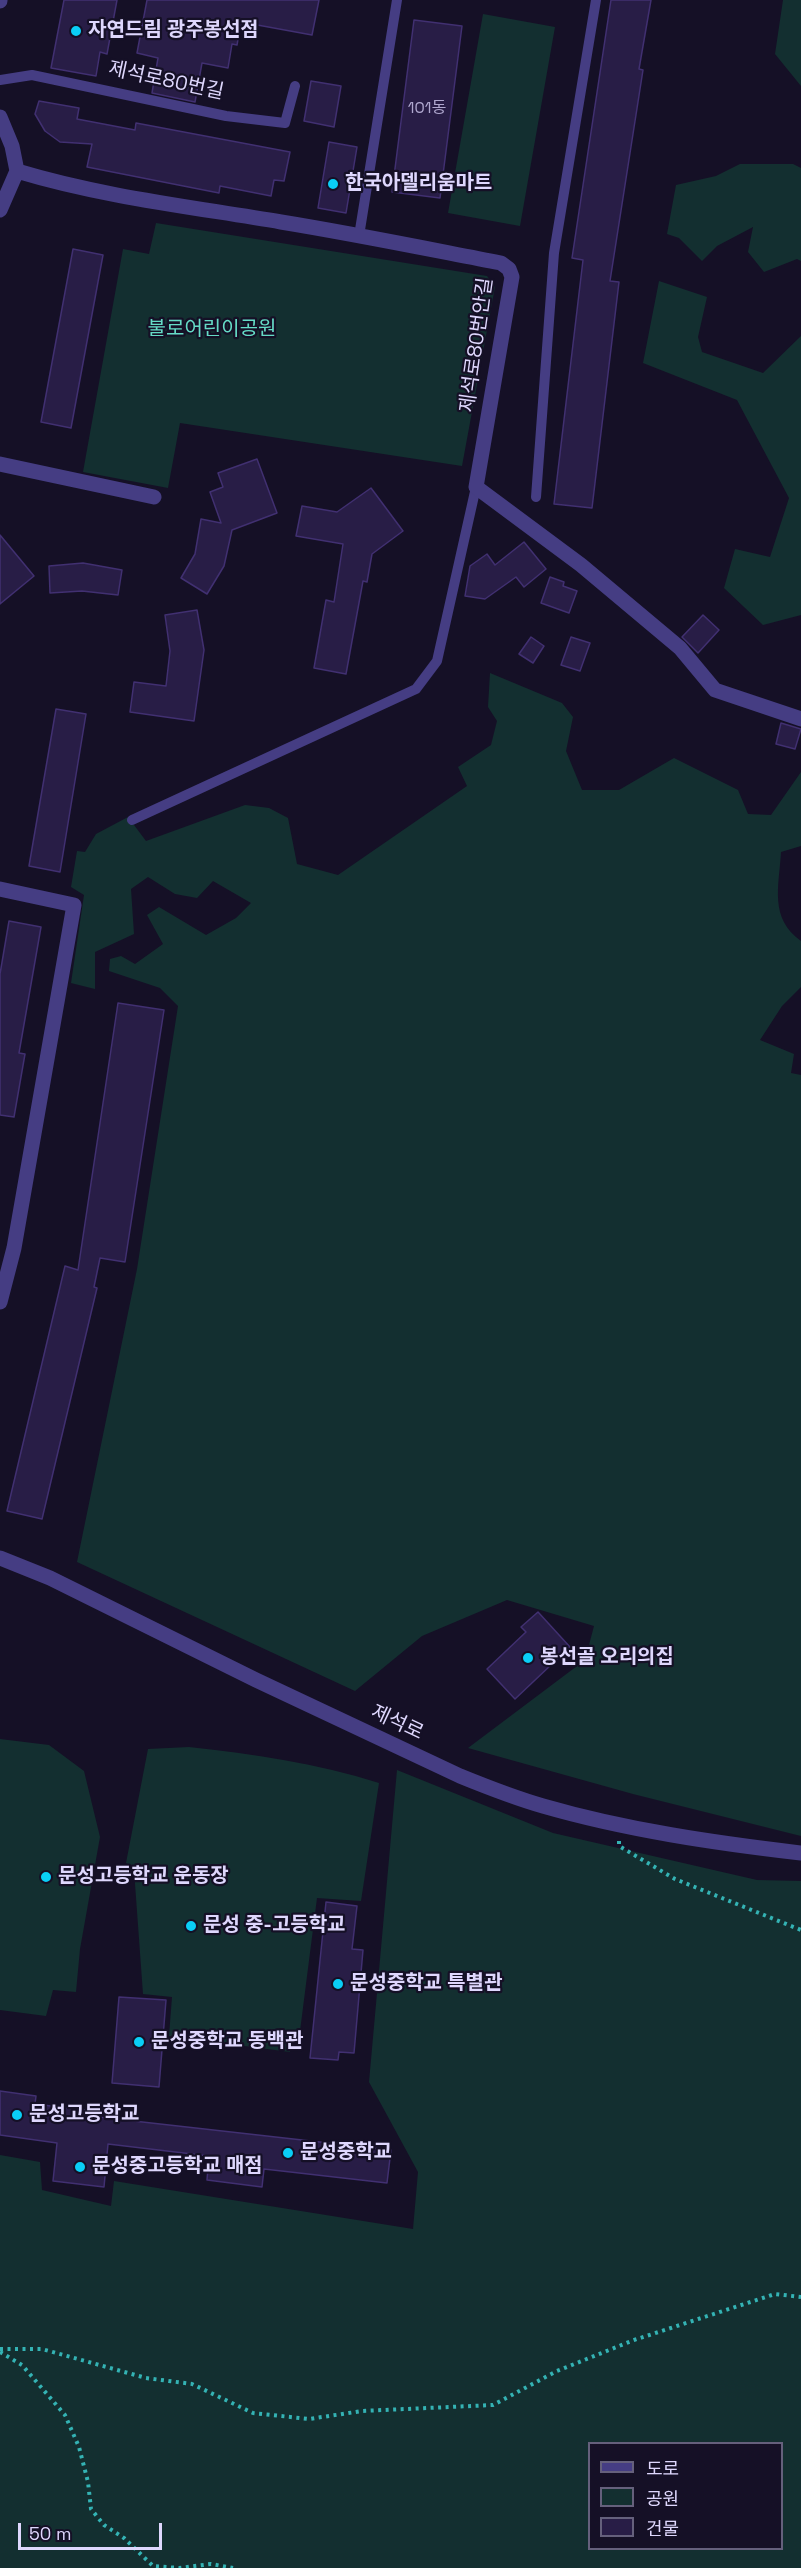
<!DOCTYPE html>
<html>
<head>
<meta charset="utf-8">
<style>
	body { margin:0 }
	#map { position:relative; width:801px; height:2568px; overflow:hidden; background:#151026; font-family:"Space Grotesk","Noto Sans KR",sans-serif }
	canvas { display:block }
	.legend { position:absolute; left:588px; top:2442px; width:195px; height:108px; box-sizing:border-box; background:#151026; border:2px solid #65607c; margin:0; padding:8px 10px; list-style:none; font-size:18px; color:#ded7fd }
	.legend li { display:flex; align-items:center; gap:12px; height:30px }
	.legend b { width:30px; border:2px solid #65607c }
	.scale { position:absolute; left:18px; top:2523px; width:144px; height:27px; box-sizing:border-box; border:3px solid #ded7fd; border-top:0; padding-left:8px; font-size:18px; line-height:21px; white-space:nowrap; color:#ded7fd; -webkit-text-stroke:4px #151026; paint-order:stroke }
</style>
</head>
<body>
<div id="map">
<canvas width="801" height="2568"></canvas>
<ul class="legend">
<li><b style="height:8px;background:#453d83"></b>도로</li>
<li><b style="height:16px;background:#132f30"></b>공원</li>
<li><b style="height:16px;background:#281d46"></b>건물</li>
</ul>
<div class="scale">50 m</div>
</div>
<script>
const ctx = document.querySelector('canvas').getContext('2d');
ctx.lineJoin = 'round';
function paint(path, color) {
  ctx.fillStyle = color;
  ctx.fill(path, 'evenodd');
}
function strokePath(path, color, width, dash) {
  ctx.strokeStyle = color;
  ctx.lineWidth = width;
  ctx.lineCap = dash ? 'butt' : 'round';
  ctx.setLineDash(dash || []);
  ctx.stroke(path);
}
function label(font, color, halo, rows, align = 'center') {
  ctx.font = font + ' "Space Grotesk","Noto Sans KR",sans-serif';
  ctx.lineWidth = 4.5;
  ctx.setLineDash([]);
  ctx.textBaseline = 'middle';
  ctx.strokeStyle = halo;
  ctx.fillStyle = color;
  for (const [text, x, y, turn = 0] of rows) {
    ctx.save();
    ctx.translate(x, y);
    ctx.rotate((+turn || 0) * Math.PI / 180);
    ctx.textAlign = isNaN(turn) ? turn : align;
    if (halo) ctx.strokeText(text, 0, 0);
    ctx.fillText(text, 0, 0);
    ctx.restore();
  }
}
const green = new Path2D(`
	M783 0H801V86L775 54Z
	M483 14 555 27 520 226 448 213Z
	M740 164H793L801 168V261L797 259 764 272 748 252 753 227 717 246 702 261 679 238 667 234 676 185 716 176Z
	M156 223 487 276 495 287 462 466 180 423 168 488 83 472 123 249 149 254Z
	M659 281 707 297 698 337 702 352 763 373 801 336V615L763 625 724 588 735 549 770 557 789 498 737 400 643 363Z
	M490 673 562 703 573 717 566 751 582 790H619L674 758 738 790 748 814 771 815 801 772V846L781 852C779 887 769 918 801 941V987L782 1006 760 1040 794 1054 791 1073 801 1075V1836L633 1794 468 1748 585 1660 594 1626 507 1600 422 1636 355 1691 77 1562 137 1269 178 1006 160 988 109 971 110 959 121 956 135 964 163 944 147 915 159 907 206 935 236 918 251 903 213 881 197 898 175 894 148 877 131 889 134 934 95 952V989L71 983 84 895 71 887 77 851 85 852 96 834 128 817 146 841 245 805 269 808 288 818 297 864 338 875 467 786 458 767 491 745 497 721 488 707Z
	M0 1739 49 1745 84 1771 100 1837 80 1949 76 1992 53 1990 46 2016 0 2010Z
	M189 1747C253 1754 317 1763 379 1783L361 1901 317 1898 300 2031H293L290 2052 169 2036 172 1997 143 1994 134 1870 126 1863 148 1749Z
	M397 1770 553 1833 757 1880 801 1881V2568H0V2155L40 2162 42 2190 111 2206 114 2181 413 2229 418 2172 369 2082ZM590 2444H782V2548H590Z`);
const building = new Path2D(`
	M64 0H117L107 54 100 52 96 76 51 68Z
	M147 0H319L312 35 241 22 237 45 232 44 228 68 202 63 195 102 152 93 158 58 137 53Z
	M611 0H651L639 69 643 70 610 281 619 282 592 508 554 504 583 260 572 258Z
	M414 20 462 26 440 198 392 192Z
	M311 81 341 86 334 127 304 121Z
	M39 101 79 108 77 119 135 130 136 123 290 152 284 181 274 180 271 196 220 186 219 193 87 167 92 144 60 142 45 131 35 114Z
	M329 142 357 147 346 213 318 208Z
	M73 249 103 255 71 428 41 422Z
	M257 459 277 513 232 530 224 566 207 594 181 578 195 554 201 519 221 523 210 492 223 487 218 473Z
	M371 488 403 531 372 554 367 582 363 581 346 674 314 668 326 600 334 602 343 544 296 536 302 506 337 512Z
	M0 535 34 576 0 604Z
	M524 542 546 569 524 587 516 577 485 599 465 596 470 566 487 554 495 565Z
	M83 563 122 570 118 595 82 591 50 593 49 566Z
	M550 577 564 582 563 586 577 591 569 613 541 603Z
	M197 610 204 650 194 721 130 712 134 682 166 686 170 651 165 615Z
	M703 615 719 630 698 653 682 637Z
	M531 637 544 646 533 663 519 654Z
	M571 637 590 643 580 671 561 665Z
	M56 709 86 714 60 872 29 866Z
	M781 723 801 729 795 749 776 744Z
	M9 921 41 927 19 1053 25 1054 14 1117 0 1115V974Z
	M118 1003 164 1010 125 1262 100 1258 94 1287 97 1288 42 1519 7 1511 65 1266 78 1270Z
	M538 1612 570 1647 515 1699 487 1669 526 1632 521 1627Z
	M326 1902 357 1906 352 1949 363 1950 354 2053 339 2052 338 2060 310 2058Z
	M119 1997 166 2000 159 2087 112 2083Z
	M0 2091 36 2096 35 2104 99 2112 98 2117 391 2150 387 2183 264 2169 262 2187 207 2180 209 2156 108 2144 104 2187 53 2181 57 2143 0 2135Z`);
const path = new Path2D(`
	M619 1841V1846L675 1879 801 1930
	M0 2349H42L146 2378 192 2384 253 2413 309 2419 362 2411 493 2405 557 2371 634 2340 775 2294 801 2297
	M0 2352 22 2365 65 2415 79 2447 88 2482 91 2509 104 2525 124 2538 153 2566 179 2568 211 2564 233 2568`);
const service = new Path2D(`
	M0 80 32 75 226 116 285 123 295 86
	M359 236 397 0
	M536 497 554 253 596 0
	M132 820 416 689 437 661 476 487`);
const minor = new Path2D(`
	M0 1V0
	M0 117 12 146 17 171 0 210
	M17 171C103 197 193 207 281 222 355 234 428 249 501 263L509 269 512 277 476 487 581 565 680 648 715 690 801 719
	M0 464 154 497
	M0 889 74 905 14 1248 0 1302`);
const tertiary = new Path2D(`
	M0 1558 50 1578 256 1680 460 1776C487 1787 515 1798 543 1806 626 1830 715 1843 801 1853`);
const markers = [
	[76,31,6,"#0acef6"],
	[333,184,6,"#0acef6"],
	[528,1658,6,"#0acef6"],
	[46,1877,6,"#0acef6"],
	[191,1926,6,"#0acef6"],
	[338,1984,6,"#0acef6"],
	[139,2042,6,"#0acef6"],
	[17,2115,6,"#0acef6"],
	[288,2153,6,"#0acef6"],
	[80,2167,6,"#0acef6"]
];
const numberNames = [
	["101동",427,109]
];
const poiNames = [
	["자연드림 광주봉선점",88,31],
	["한국아델리움마트",345,184],
	["봉선골 오리의집",540,1658],
	["문성고등학교 운동장",58,1877],
	["문성 중-고등학교",203,1926],
	["문성중학교 특별관",350,1984],
	["문성중학교 동백관",151,2042],
	["문성고등학교",29,2115],
	["문성중학교",300,2153],
	["문성중고등학교 매점",92,2167]
];
const streetNames = [
	["제석로80번길",166,81,12],
	["제석로80번안길",477,345,-82],
	["제석로",397,1723,25]
];
const parkNames = [
	["불로어린이공원",212,330]
];
paint(green, '#132f30');
paint(building, '#281d46');
strokePath(building, '#413071', 1.5);
strokePath(path, '#34b3b4', 4, [3, 4.5]);
strokePath(service, '#453d83', 10);
strokePath(minor, '#453d83', 15);
strokePath(tertiary, '#453d83', 15);
for (const [x, y, r, color] of markers) {
  const dot = new Path2D();
  dot.arc(x, y, r, 0, 2 * Math.PI);
  ctx.fillStyle = color;
  ctx.fill(dot);
  strokePath(dot, '#151026', 2);
}
label('16px', '#b0a8cf', null, numberNames);
label('bold 20px', '#ded7fd', '#151026', poiNames, 'left');
label('20px', '#ded7fd', '#151026', streetNames);
label('20px', '#65dbc6', '#151026', parkNames);
</script>
</body>
</html>
